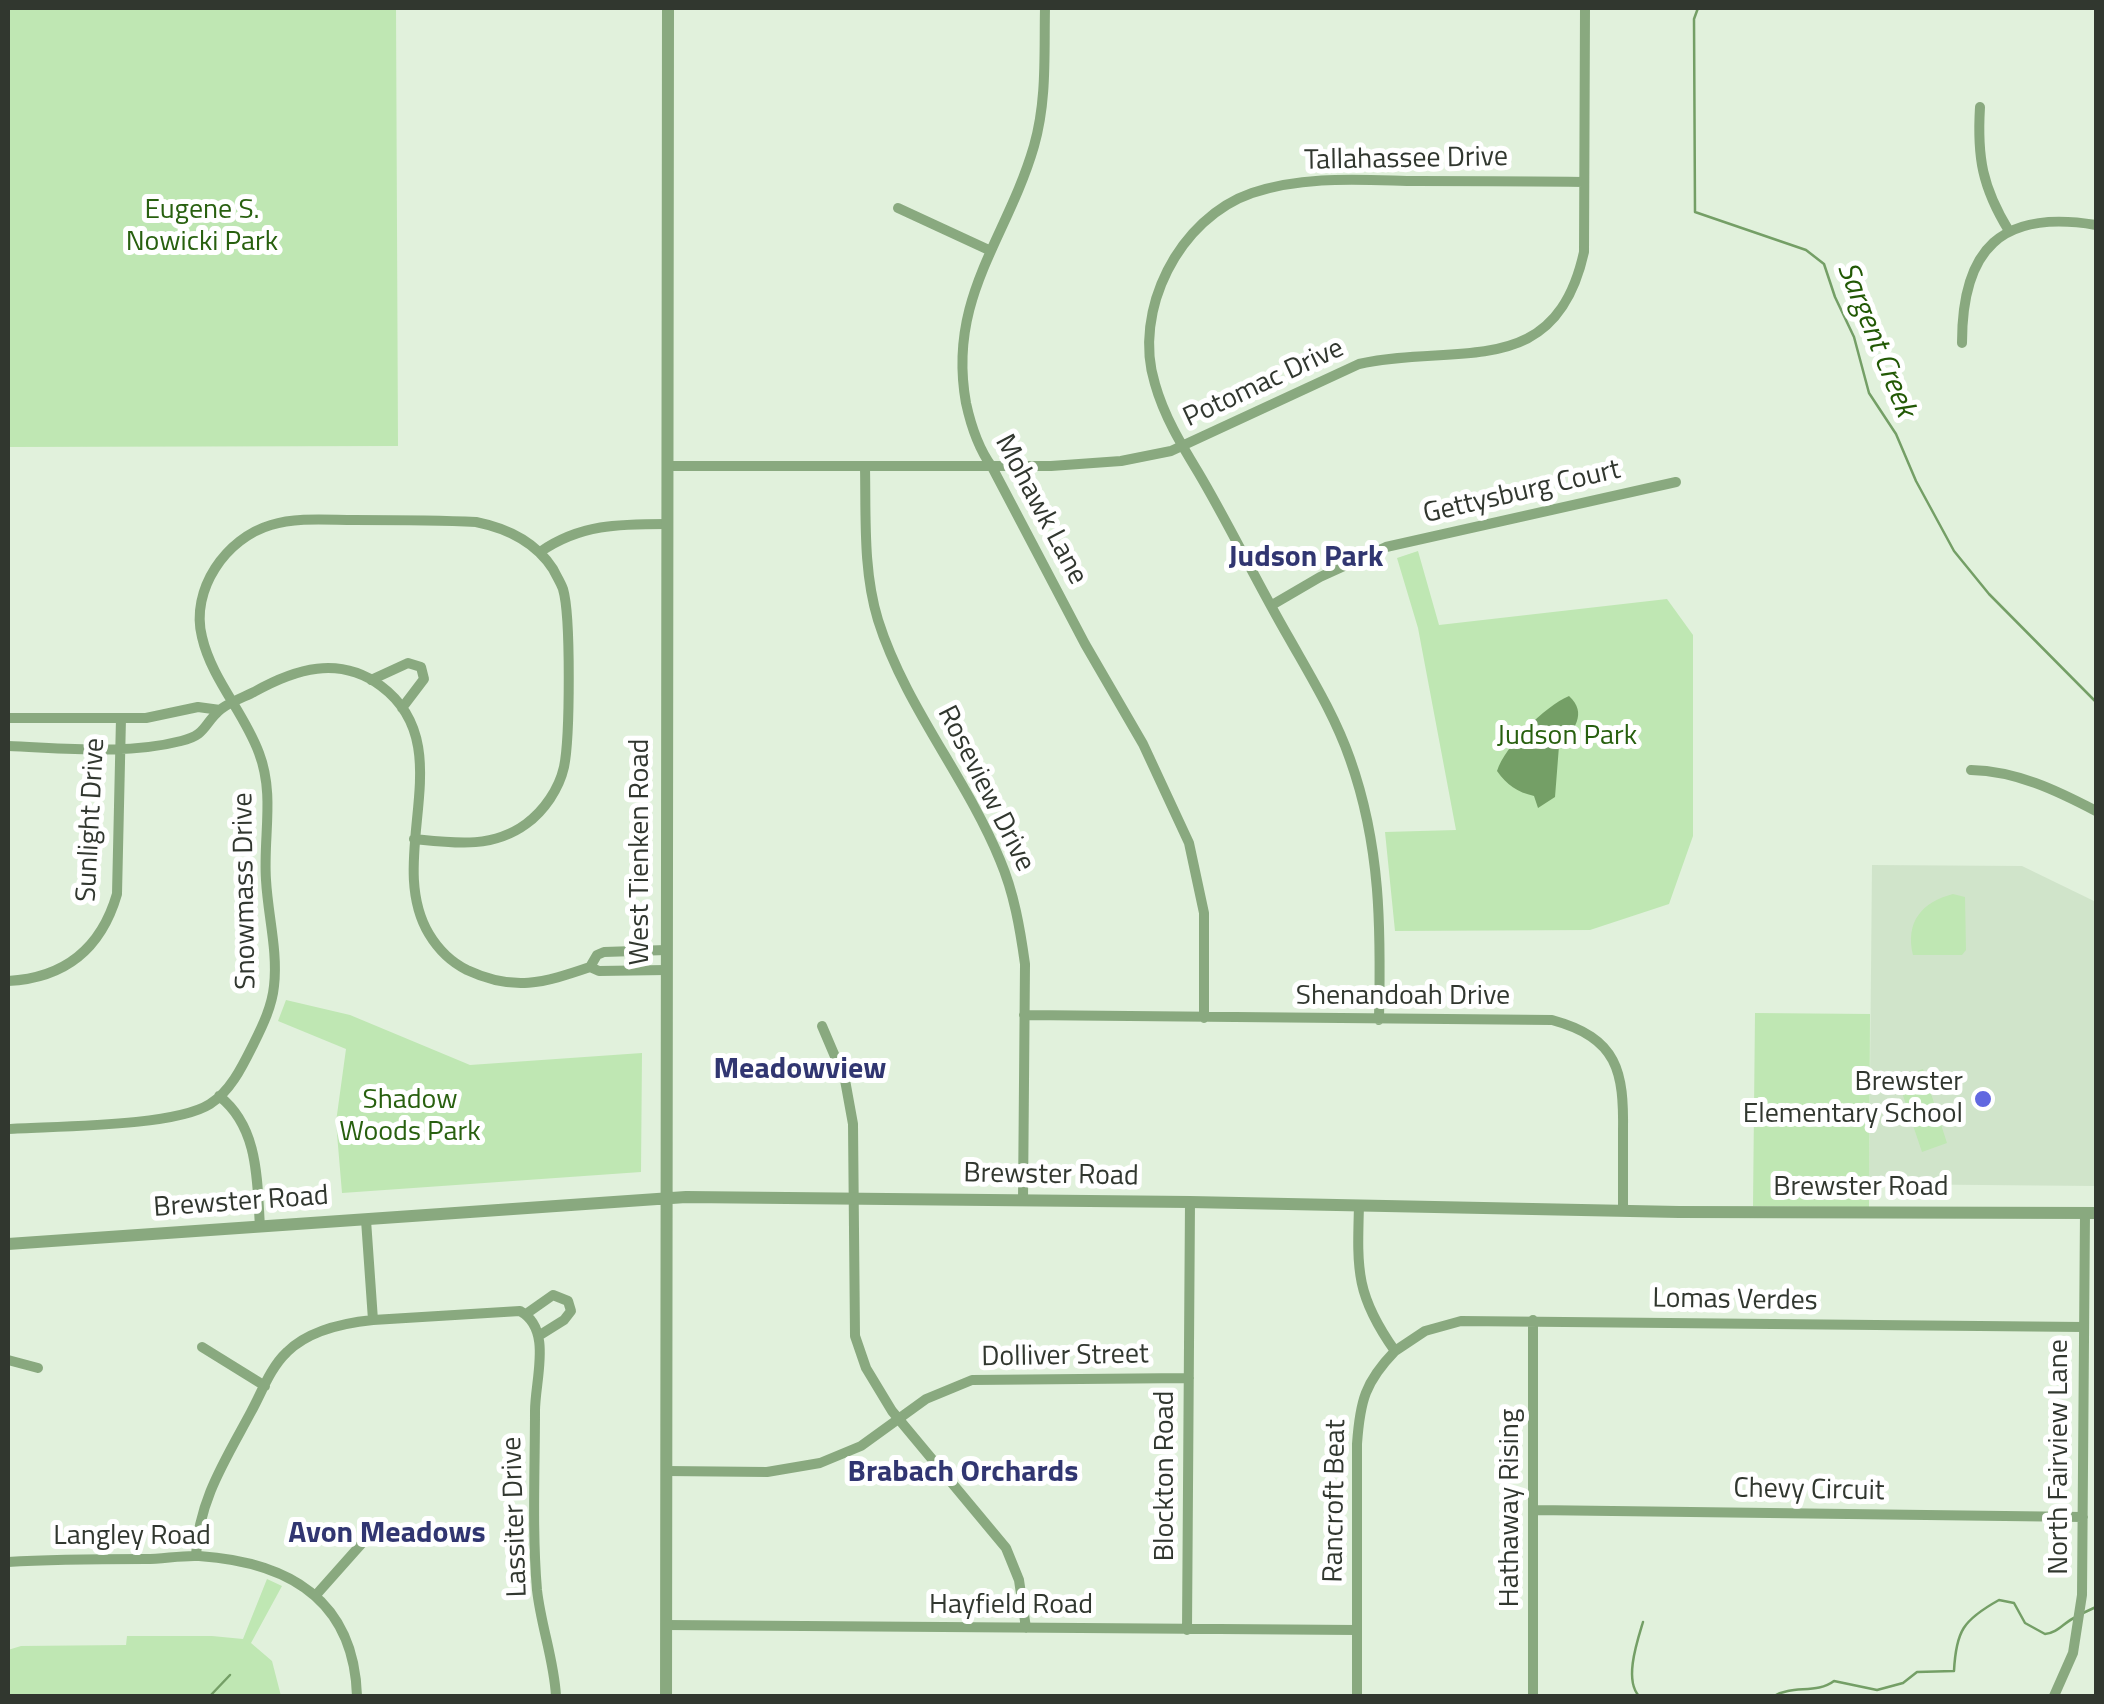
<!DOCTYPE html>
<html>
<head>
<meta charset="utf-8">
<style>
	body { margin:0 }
	#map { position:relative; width:2104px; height:1704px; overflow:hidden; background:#e1f1dc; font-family:"Titillium Web",sans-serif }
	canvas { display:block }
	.frame { position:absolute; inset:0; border:10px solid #31372f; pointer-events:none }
</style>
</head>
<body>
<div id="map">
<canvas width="2104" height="1704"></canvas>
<div class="frame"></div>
</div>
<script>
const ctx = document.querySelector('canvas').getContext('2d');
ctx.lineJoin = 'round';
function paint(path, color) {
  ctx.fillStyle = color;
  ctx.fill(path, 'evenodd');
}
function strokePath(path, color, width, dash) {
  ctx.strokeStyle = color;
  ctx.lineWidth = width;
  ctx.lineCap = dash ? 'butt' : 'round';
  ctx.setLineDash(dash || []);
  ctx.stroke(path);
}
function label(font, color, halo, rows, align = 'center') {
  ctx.font = font + ' "Titillium Web",sans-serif';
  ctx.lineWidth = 10;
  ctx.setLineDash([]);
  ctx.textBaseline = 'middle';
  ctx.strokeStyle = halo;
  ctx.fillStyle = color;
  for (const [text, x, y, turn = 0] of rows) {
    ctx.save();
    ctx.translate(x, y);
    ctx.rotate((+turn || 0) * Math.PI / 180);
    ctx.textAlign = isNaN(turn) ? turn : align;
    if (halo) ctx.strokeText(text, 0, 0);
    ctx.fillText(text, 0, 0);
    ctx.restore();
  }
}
const built = new Path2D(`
	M1872 865 2022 866 2096 902V1186L1869 1184Z`);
const green = new Path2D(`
	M8 8H396L398 446 8 447Z
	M1418 551 1439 625 1667 599 1693 635V836L1669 904 1590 930 1395 931 1385 832 1456 830 1418 628 1397 558Z
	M1953 894 1965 897 1966 950 1962 955H1913C1905 922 1922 902 1953 894Z
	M286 1000 350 1015 470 1065 642 1053 641 1172 342 1193 336 1122 346 1049 278 1021Z
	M1755 1013 1870 1014 1869 1207 1753 1206Z
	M1923 1069 1947 1143 1922 1152 1897 1078Z
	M267 1579 282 1586 251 1643 272 1661 281 1696H8V1650L21 1646 126 1645 127 1636H212L243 1639Z`);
const water = new Path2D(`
	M1569 696C1588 713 1574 731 1559 746L1555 797 1538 808 1534 796C1517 792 1507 785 1497 771 1505 746 1545 706 1569 696Z`);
const stream = new Path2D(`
	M1698 8 1694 19 1695 212 1806 250 1824 264 1835 297 1854 337 1869 393 1896 434 1916 481 1954 551 1989 594 2096 702
	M2083 1613 2096 1607
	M210 1696 230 1675
	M1639 1696C1624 1680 1637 1642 1643 1622
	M1774 1696C1792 1685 1817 1694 1834 1681L1877 1690 1903 1683 1917 1672 1954 1671C1956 1631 1963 1620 1999 1600L2014 1603 2025 1623 2045 1634C2058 1633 2064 1622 2076 1617`);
const minor = new Path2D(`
	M1045 8C1044 54 1047 101 1034 146 1007 239 947 298 966 403 971 426 978 448 992 467L1085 644 1143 744 1189 843 1204 913V1018
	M1980 107C1977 157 1982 187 2009 231
	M898 208 991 251
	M1962 343C1962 249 2001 209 2096 225
	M667 466H1051L1121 461 1171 451 1359 364C1457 342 1555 383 1584 252L1585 8
	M865 467C866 517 863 571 878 620 905 706 966 777 1000 860 1014 893 1020 928 1025 964L1023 1200
	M540 552C580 524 619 524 667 524
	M1272 605 1320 577 1386 547 1676 482
	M371 680 408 663 421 667 424 679 402 708
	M8 718H146L198 707 220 710
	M8 746C63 748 127 755 181 741 207 735 203 724 221 709 230 702 244 697 254 692 295 669 339 655 381 686 463 747 383 857 429 934 438 949 451 962 467 970 514 992 543 983 590 967
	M1971 770C2016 771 2056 790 2096 811
	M666 970 599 971 590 967 597 955 604 952 666 950
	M8 981C65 978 101 949 117 894L121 718
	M1024 1015 1552 1020C1618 1038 1624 1071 1623 1133 1623 1159 1623 1185 1623 1211
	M1379 1020C1381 929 1381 846 1350 759 1335 716 1311 677 1289 638 1257 583 1230 526 1198 472 1181 444 1164 416 1155 384 1132 311 1179 218 1252 193 1305 175 1362 180 1417 181 1472 181 1528 181 1583 182
	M822 1026 845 1080 853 1124 855 1336 866 1368 892 1411 1006 1548 1019 1580 1026 1628
	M219 1096C259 1127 257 1181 260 1227
	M8 1129C54 1126 174 1127 210 1104 231 1091 243 1065 254 1043 263 1025 272 1006 274 986 278 951 268 916 266 880 263 837 275 795 259 753 244 712 212 680 202 637 190 590 226 538 271 525 297 517 328 520 354 520 395 520 435 520 476 522 506 528 535 541 553 569 556 575 561 583 563 589 571 616 570 738 564 767 559 789 544 811 526 824 492 849 453 843 414 839
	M526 1314 553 1295 568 1301 571 1311 564 1320 540 1335
	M373 1320 520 1311C553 1329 535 1379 535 1411 535 1470 532 1531 537 1590 541 1626 554 1660 556 1696
	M1533 1320V1696
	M202 1347 265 1386
	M1395 1351 1425 1331 1461 1321 2083 1327
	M8 1360 38 1368
	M666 1471 767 1472 820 1463 861 1446 926 1399 972 1380 1189 1378
	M1534 1510 2083 1517
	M196 1556C198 1501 226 1459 251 1412 262 1392 270 1368 287 1352 309 1330 343 1323 373 1320L366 1220
	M8 1562C54 1559 99 1559 146 1559 163 1559 182 1555 199 1556 288 1562 354 1599 357 1696
	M316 1595 380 1523
	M666 1625 1357 1630
	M1187 1630 1190 1202
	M1357 1696V1444C1360 1401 1365 1382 1395 1351 1356 1296 1357 1271 1359 1206
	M2054 1696 2073 1653 2082 1595 2085 1213`);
const tertiary = new Path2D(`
	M8 1244 686 1197 1190 1202 1679 1212 2096 1213
	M666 1696 668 8`);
const markers = [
	[1983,1099,10,"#6168e0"]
];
const streetNames = [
	["Tallahassee Drive",1406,160,-1],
	["Potomac Drive",1264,384,-25],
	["Gettysburg Court",1522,493,-13],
	["Mohawk Lane",1040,510,62],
	["Roseview Drive",985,789,63],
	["Sunlight Drive",92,820,-87],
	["West Tienken Road",641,852,-90],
	["Snowmass Drive",246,891,-91],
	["Shenandoah Drive",1403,997],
	["Brewster Road",1051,1176,1],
	["Brewster Road",1861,1188],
	["Brewster Road",241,1203,-4],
	["Lomas Verdes",1735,1301,1],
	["Dolliver Street",1065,1357,-1],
	["North Fairview Lane",2060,1457,-90],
	["Blockton Road",1166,1476,-90],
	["Chevy Circuit",1809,1491,1],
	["Rancroft Beat",1336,1501,-89],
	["Hathaway Rising",1511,1508,-90],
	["Lassiter Drive",516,1517,-92],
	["Langley Road",132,1537],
	["Hayfield Road",1011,1606]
];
const parkNames = [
	["Eugene S.",202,211],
	["Nowicki Park",202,243],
	["Judson Park",1567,737],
	["Shadow",410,1101],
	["Woods Park",410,1133]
];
const poiNames = [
	["Brewster",1963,1083],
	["Elementary School",1963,1115]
];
const waterNames = [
	["Sargent Creek",1875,340,68]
];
const neighbourhoodNames = [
	["Judson Park",1306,559],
	["Meadowview",800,1071],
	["Brabach Orchards",963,1474],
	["Avon Meadows",387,1535]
];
paint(built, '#d0e4ca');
paint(green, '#bfe7b3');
paint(water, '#749f66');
strokePath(stream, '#749f66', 2.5);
strokePath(minor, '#89a97f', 10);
strokePath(tertiary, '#89a97f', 12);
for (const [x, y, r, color] of markers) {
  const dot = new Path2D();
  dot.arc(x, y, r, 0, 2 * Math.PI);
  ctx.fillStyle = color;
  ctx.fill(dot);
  strokePath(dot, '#fff', 4);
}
label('28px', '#31372f', '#fff', streetNames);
label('28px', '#28600f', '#fff', parkNames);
label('28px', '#31372f', '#fff', poiNames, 'right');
label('italic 30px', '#225905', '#fff', waterNames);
label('bold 30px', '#313671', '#fff', neighbourhoodNames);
</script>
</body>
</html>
